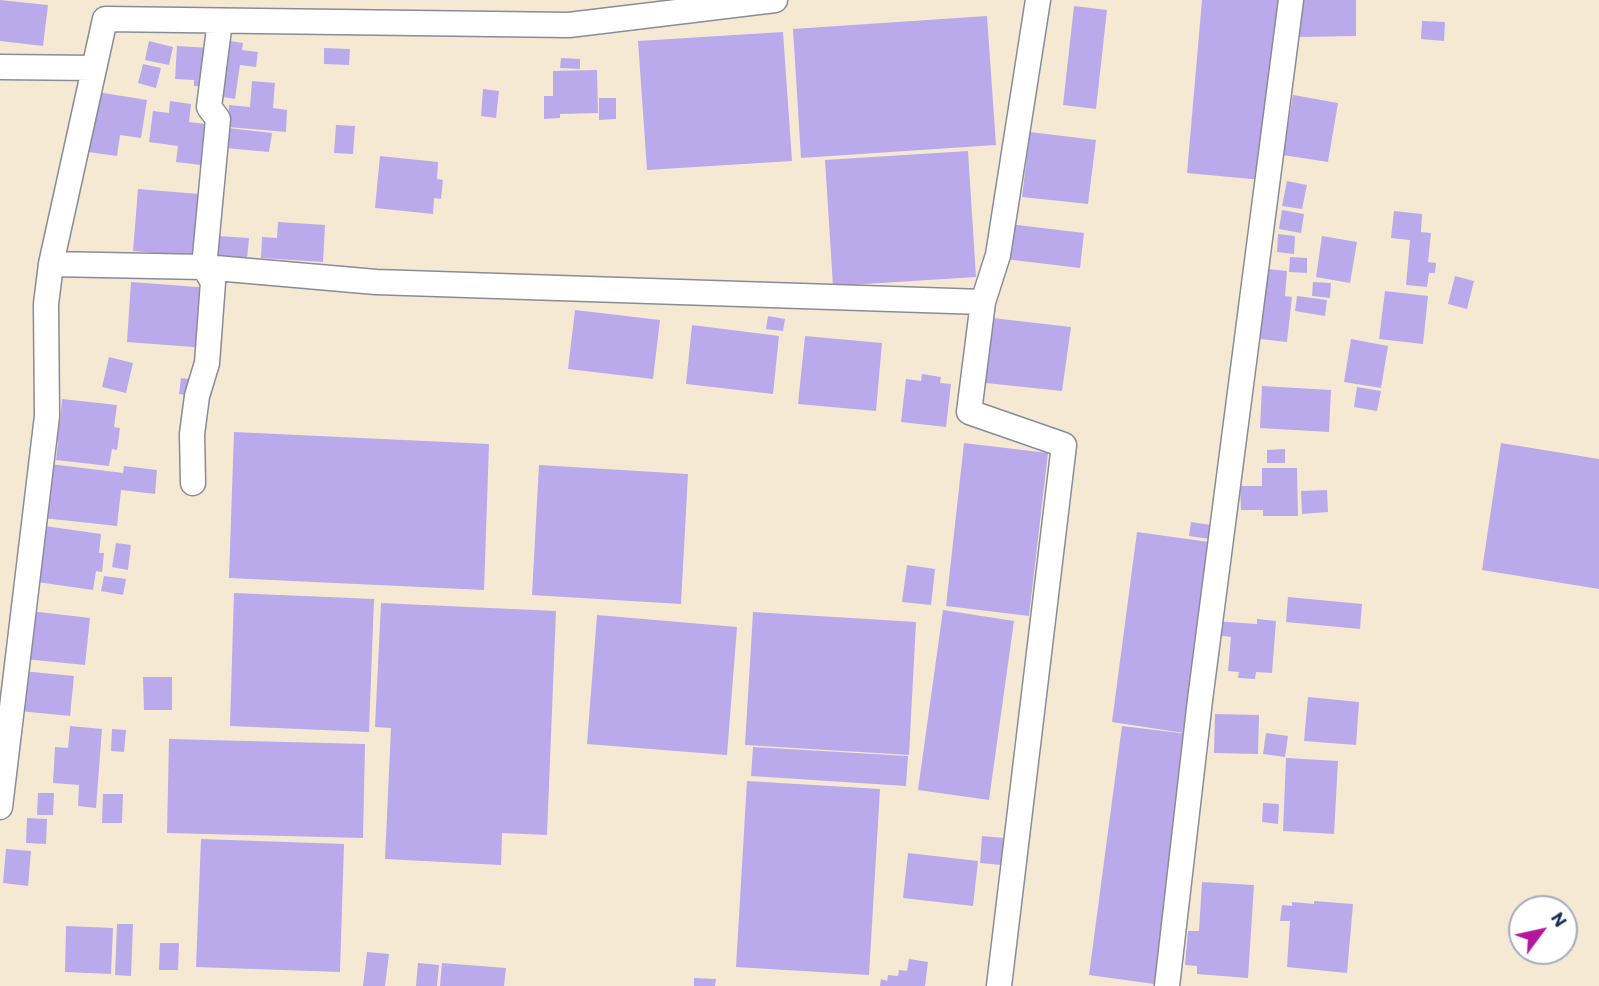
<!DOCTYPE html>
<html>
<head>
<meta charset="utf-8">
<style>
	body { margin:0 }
	#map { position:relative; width:1599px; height:986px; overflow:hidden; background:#f5e9d4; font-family:Itim,sans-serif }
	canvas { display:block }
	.north { position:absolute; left:1508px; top:895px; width:70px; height:70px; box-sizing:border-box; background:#fff; border:2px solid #a4acbf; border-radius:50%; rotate:57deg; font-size:19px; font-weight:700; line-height:28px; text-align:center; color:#1b2f5e }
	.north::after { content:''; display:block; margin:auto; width:24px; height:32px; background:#b5179e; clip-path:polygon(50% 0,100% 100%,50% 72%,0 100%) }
</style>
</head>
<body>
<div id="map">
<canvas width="1599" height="986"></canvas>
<div class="north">N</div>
</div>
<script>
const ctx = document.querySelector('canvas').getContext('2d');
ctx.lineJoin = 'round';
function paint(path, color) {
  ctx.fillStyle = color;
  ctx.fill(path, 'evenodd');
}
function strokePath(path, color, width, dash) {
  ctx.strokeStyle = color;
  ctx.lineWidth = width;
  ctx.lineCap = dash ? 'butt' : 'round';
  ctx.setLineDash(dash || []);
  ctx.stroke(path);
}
const building = new Path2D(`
	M0 0 48 5 43 46 0 41Z
	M1202 0H1278L1262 180 1187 173Z
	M1299 0H1356V36L1299 37Z
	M1074 6 1107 10 1096 109 1063 105Z
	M987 16 996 145 801 158 793 29Z
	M1422 21 1445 22 1444 41 1421 39Z
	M783 32 792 161 647 170 638 41Z
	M224 40 243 43 242 50 258 52 256 67 240 65 235 99 217 96Z
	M149 41 173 47 169 65 145 60Z
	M177 46 210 48 208 87 194 86V80L175 79Z
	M324 48 350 49 349 65 324 64Z
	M561 58 580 59V69L560 68Z
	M143 64 161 68 156 88 138 83Z
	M597 70 598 113 560 114V118L544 119V96H553V71Z
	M252 81 275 83 273 108 287 110 286 132 228 127 229 105 250 107Z
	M483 89 499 91 496 118 481 116Z
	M97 92 147 100 141 138 120 135 117 156 88 152Z
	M1293 95 1338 103 1328 162 1283 155Z
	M599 98H616V119L599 120Z
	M170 101 191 104 189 122 215 125 209 166 176 162 178 146 149 142 153 111 169 113Z
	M336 125 355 126 353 154 334 153Z
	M228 128 272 133 269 152 226 148Z
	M1030 132 1096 140 1088 204 1022 197Z
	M968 151 976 277 833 286 825 160Z
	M380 156 438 162 437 179 443 180 441 199 434 198 433 214 375 208Z
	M1287 181 1307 185 1302 209 1282 206Z
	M138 189 199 194 194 256 133 251Z
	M1282 210 1304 214 1301 233 1279 229Z
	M1394 211 1422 214 1421 232 1431 233 1428 262 1436 263 1435 273H1429L1427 287 1406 285 1410 240 1391 238Z
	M278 222 325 225 323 262 261 258 262 237 277 238Z
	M1009 224 1084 233 1080 268 1005 259Z
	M1278 234 1295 236 1294 254 1277 252Z
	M218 236 249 238 247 259 217 257Z
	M1322 236 1357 242 1350 283 1316 277Z
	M1290 257 1307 258V273L1289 272Z
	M1267 269 1287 271 1285 296 1292 297 1287 342 1260 339Z
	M1455 276 1474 281 1467 309 1448 304Z
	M131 282 211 288 207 348 127 342Z
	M1313 282 1331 283 1330 298 1312 296Z
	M1385 291 1428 296 1423 344 1379 339Z
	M1297 296 1327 300 1325 316 1295 311Z
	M575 310 660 320 653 379 568 369Z
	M768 316 785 319 783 331 766 329Z
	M984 317 1071 327 1062 391 976 382Z
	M692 325 779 336 773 394 686 384Z
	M805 336 882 343 876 411 798 404Z
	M1351 339 1388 346 1381 388 1344 382Z
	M109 357 133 363 126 393 102 387Z
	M922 374 941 377 940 383 951 384 946 427 901 422 906 379 921 381Z
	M181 378 196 380 194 396 179 394Z
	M1262 386 1331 390 1329 432 1260 428Z
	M1357 387 1381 391 1377 411 1354 407Z
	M62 399 117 405 114 427 120 428 117 450 112 449 109 466 56 460 58 441 51 440 53 421 60 422Z
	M234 432 489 444 484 590 229 578Z
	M964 443 1048 453 1029 616 946 606Z
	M1501 443 1599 459V589L1482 570Z
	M1285 449V463H1267V450Z
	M50 464 123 473 124 466 157 470 155 494 121 490 117 526 43 518Z
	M539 465 688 474 681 604 532 595Z
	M1262 468H1297L1298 516H1263V510H1241L1240 486H1262Z
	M1327 490 1328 512 1302 514 1301 491Z
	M1191 522 1211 525 1210 539 1189 536Z
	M45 526 101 534 99 553H104L102 572 96 571 93 590 37 582Z
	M1137 532 1209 542 1184 733 1112 722Z
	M116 543 131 545 128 570 112 567Z
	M907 565 935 569 931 605 902 602Z
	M104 576 126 579 123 595 101 591Z
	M234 593 374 599 369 732 230 726Z
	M1288 597 1362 604 1360 629 1286 622Z
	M381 603 556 611 547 835 502 833 501 865 385 859 391 728 375 727Z
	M943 610 1014 621 989 800 918 790Z
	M30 611 90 618 85 665 25 659Z
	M753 612 916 622 909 755 745 745Z
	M597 615 737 627 727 755 587 744Z
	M1257 619 1276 621 1272 673 1256 672 1255 679 1238 678 1239 672 1228 671 1231 637 1214 635 1215 621 1257 624Z
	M22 671 74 676 70 716 19 711Z
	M143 677H172V710H144Z
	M1308 697 1359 702 1356 745 1304 741Z
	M1215 714 1259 715 1258 754 1214 753Z
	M70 726 102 729 96 808 78 806 79 785 53 783 55 747 68 748Z
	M1122 726 1188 734 1154 984 1089 975Z
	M112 729 126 730 124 752 111 751Z
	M1266 733 1288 736 1285 757 1263 754Z
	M169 739 365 744 363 838 167 833Z
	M753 747 908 756 906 786 751 776Z
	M1286 758 1338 761 1334 834 1283 831Z
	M747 781 880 789 869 975 736 967Z
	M38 793H54L53 815H37Z
	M103 794H123L122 823H102Z
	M1263 803 1279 804 1278 824 1262 822Z
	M27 818 47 819 46 844 26 843Z
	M982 836 1004 838 1001 865 980 863Z
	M201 839 344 844 340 972 196 967Z
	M6 849 31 851 28 886 3 883Z
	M908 853 978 861 973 906 903 898Z
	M1202 882 1254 885 1248 978 1197 974V966L1185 965 1188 931H1199Z
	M1314 901 1353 904 1347 973 1287 967 1290 921H1280L1282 905 1292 906V902L1314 904Z
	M117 924H133L131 976 115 975Z
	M66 926 113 928 111 974 65 972Z
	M160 943H179L178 970H159Z
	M367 952 389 954 385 986H363Z
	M909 959 928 962 925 986H880L881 979 887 981 888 975 898 976 899 970 907 971Z
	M418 963 439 965 437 986H416Z
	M442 963 506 968 504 986H440Z
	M694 978 716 979 715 986H694Z`);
const minor = new Path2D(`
	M0 67 94 68
	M51 264 204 267 376 282 983 302
	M193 483 192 434 197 396 207 363 213 282 204 267 218 119 209 107 220 21
	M0 807 47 416 46 304 51 264 105 19 569 25 775 0
	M999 986 1064 445 969 412 983 302 998 255 1038 0
	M1167 986 1200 700 1291 0`);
paint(building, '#baaaeb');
strokePath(minor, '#888c99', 27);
strokePath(minor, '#fff', 24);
</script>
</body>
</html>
